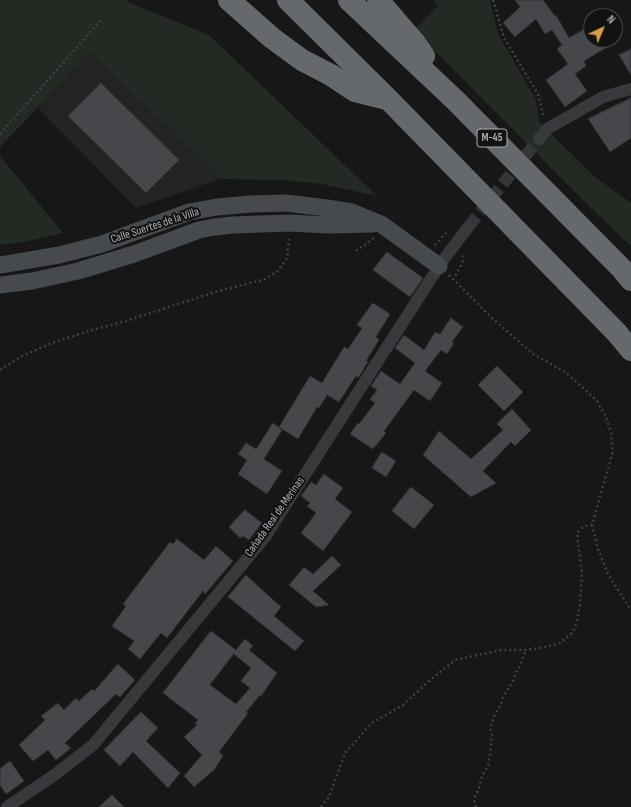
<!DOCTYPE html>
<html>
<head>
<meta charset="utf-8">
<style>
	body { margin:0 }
	#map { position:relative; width:631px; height:807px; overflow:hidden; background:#171718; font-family:"Sofia Sans Condensed",sans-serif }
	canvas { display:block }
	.north { position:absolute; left:583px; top:8px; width:40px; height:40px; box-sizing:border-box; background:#121213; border:1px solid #4f5154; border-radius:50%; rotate:44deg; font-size:11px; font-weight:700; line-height:16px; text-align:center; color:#aaafb6 }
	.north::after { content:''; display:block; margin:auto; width:14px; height:18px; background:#db9c4c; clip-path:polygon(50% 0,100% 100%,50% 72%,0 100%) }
</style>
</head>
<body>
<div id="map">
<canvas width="631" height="807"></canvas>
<div class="north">N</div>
</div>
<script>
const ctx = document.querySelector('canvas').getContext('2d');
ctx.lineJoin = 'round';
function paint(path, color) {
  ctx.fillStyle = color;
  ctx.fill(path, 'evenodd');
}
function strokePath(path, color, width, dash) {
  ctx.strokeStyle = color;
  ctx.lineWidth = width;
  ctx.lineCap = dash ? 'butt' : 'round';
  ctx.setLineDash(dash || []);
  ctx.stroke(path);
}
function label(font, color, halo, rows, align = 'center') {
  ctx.font = font + ' "Sofia Sans Condensed",sans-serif';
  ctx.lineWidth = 4;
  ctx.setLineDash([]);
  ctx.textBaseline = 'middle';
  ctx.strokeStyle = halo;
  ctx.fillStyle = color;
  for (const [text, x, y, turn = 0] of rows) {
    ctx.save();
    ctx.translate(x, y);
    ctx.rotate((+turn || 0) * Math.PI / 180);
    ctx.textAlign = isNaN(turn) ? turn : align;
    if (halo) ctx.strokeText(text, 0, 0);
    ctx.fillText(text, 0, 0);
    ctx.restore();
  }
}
const built = new Path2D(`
	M91 52 220 179 136 208 38 108Z`);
const green = new Path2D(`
	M0 0H127L130 3 209 35 377 196 322 184 282 180 220 179 91 52 0 147Z
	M433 0H490L498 34 535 98 540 123 595 177 631 203V246L584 201 414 30 438 6Z
	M0 156 63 233 23 242 0 245Z`);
const building = new Path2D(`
	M515 0H543L555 16 556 15 569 38 591 25V40H619L584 61 586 66 575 74 587 91 565 107 546 80 568 64 557 49 562 45 552 30 545 34 536 19 515 37 503 23 520 7Z
	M631 49V75L619 55Z
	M101 83 179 160 146 193 68 116Z
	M631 98V138L610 152 588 119Z
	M387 252 423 278 410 297 373 270Z
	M373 303 390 314 376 337 379 340 366 361 368 362 358 378 356 376 339 402 327 395 319 408 317 407 298 439 279 427 310 376 322 383 344 347 348 349 362 328 357 325Z
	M451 318 463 327 452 342 454 343 447 354 441 350 425 371 442 383 430 401 414 390 384 431 386 433 373 449 350 434 358 423 359 424 375 403 370 399 377 390 371 386 381 371 400 384 415 363 395 348 404 335 424 350 435 332 440 334Z
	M497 366 523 392 504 411 478 385Z
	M512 409 531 430 515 446 511 442 483 471 496 483 471 497 423 455 439 431 471 459 503 430 497 424Z
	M273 423 282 430 264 459 282 471 267 494 238 474 247 460 238 454 246 443 256 449Z
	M382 452 396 461 386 477 372 468Z
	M324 474 343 488 335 499 352 512 323 551 301 533 316 513 307 506 310 503 301 496 311 482 316 485Z
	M411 487 434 505 414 529 392 511Z
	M245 510 262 523 249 540 243 536 240 538 229 527Z
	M177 539 204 560 216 546 233 561 205 594 203 591 167 638 161 633 140 659 128 649 134 641 112 626 126 606 123 604 170 542 173 544Z
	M332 556 341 565 313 591 329 605 316 607 289 585 304 567 313 574Z
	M246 575 281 607 274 616 304 641 295 651 228 597Z
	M211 631 236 650 245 639 253 646 249 650 277 673 261 696 260 695 246 712 248 713 219 752 223 756 214 770 194 787 184 776 202 755 184 737 197 725 195 724 198 720 163 693ZM234 654 251 668 241 681 250 688 236 704 210 685Z
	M118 664 135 680 120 697 116 694 65 743 71 748 56 760 48 750 33 761 19 745 45 720 41 716 58 703 64 710 76 698 79 701 92 689 94 691Z
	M141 712 158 728 146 741 180 773 168 788 133 752 120 766 104 750Z
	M10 761 24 781 6 794 0 785V769Z
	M112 795 124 807H99Z`);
const streetTunnel = new Path2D(`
	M469 226 539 139`);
const path = new Path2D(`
	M493 0 504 38 538 94 544 118
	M0 134 101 20
	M435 245 449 230
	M356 251 374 238
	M449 275 492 318 533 354 565 372 582 387 597 401 605 415 611 432 613 451 592 525 598 549 609 576 631 610
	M453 280 462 264 463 255
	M0 370 22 356 52 343 89 331 126 321 212 293 265 279 278 271 287 258 289 239
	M321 807 329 797 345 753 372 723 403 705 429 681 455 660 501 650H526L546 647 560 643 573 632 577 621 580 604 582 575 577 533 584 526 592 525
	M476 807 474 800 475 796 478 791 482 776 488 766 490 754 492 735 490 728 495 714 501 705 503 697 513 681 516 672 519 668 526 650`);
const street = new Path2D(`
	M539 139 547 129 603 97 631 89
	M7 807 53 776 93 745 265 537 432 277 444 259 469 226`);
const secondary = new Path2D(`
	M0 265 59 255 102 244 189 212 217 207 250 204 286 203 327 208 352 212 381 224 439 266
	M0 285 32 281 78 271 134 254 199 230 215 227 233 225 290 223 327 225 373 224`);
const highway = new Path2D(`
	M229 0 272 38 302 60 331 75 355 91 387 99
	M288 0 388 99 617 333 631 350
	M349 0 455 100 622 269 631 280
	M378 0 415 43 424 56`);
const shields = [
	[492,138,30]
];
const shieldNames = [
	["M-45",492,138]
];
const streetNames = [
	["Calle Suertes de la Villa",155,226,-18],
	["Cañada Real de Merinas",275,517,-55]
];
paint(built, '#232325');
paint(green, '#232a24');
paint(building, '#46474a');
strokePath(building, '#313134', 1);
strokePath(streetTunnel, '#343538', 12, [12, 6]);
strokePath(path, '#3e4044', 2.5, [2, 3]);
strokePath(street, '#38393d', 12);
strokePath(secondary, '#46494d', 17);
strokePath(highway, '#65686d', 22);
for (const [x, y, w] of shields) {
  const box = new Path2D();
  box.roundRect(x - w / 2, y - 9, w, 18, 3);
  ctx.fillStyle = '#121213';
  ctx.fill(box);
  strokePath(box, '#aaafb6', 1);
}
label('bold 11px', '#aaafb6', null, shieldNames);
label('12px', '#aaafb6', '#121213', streetNames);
</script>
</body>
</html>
